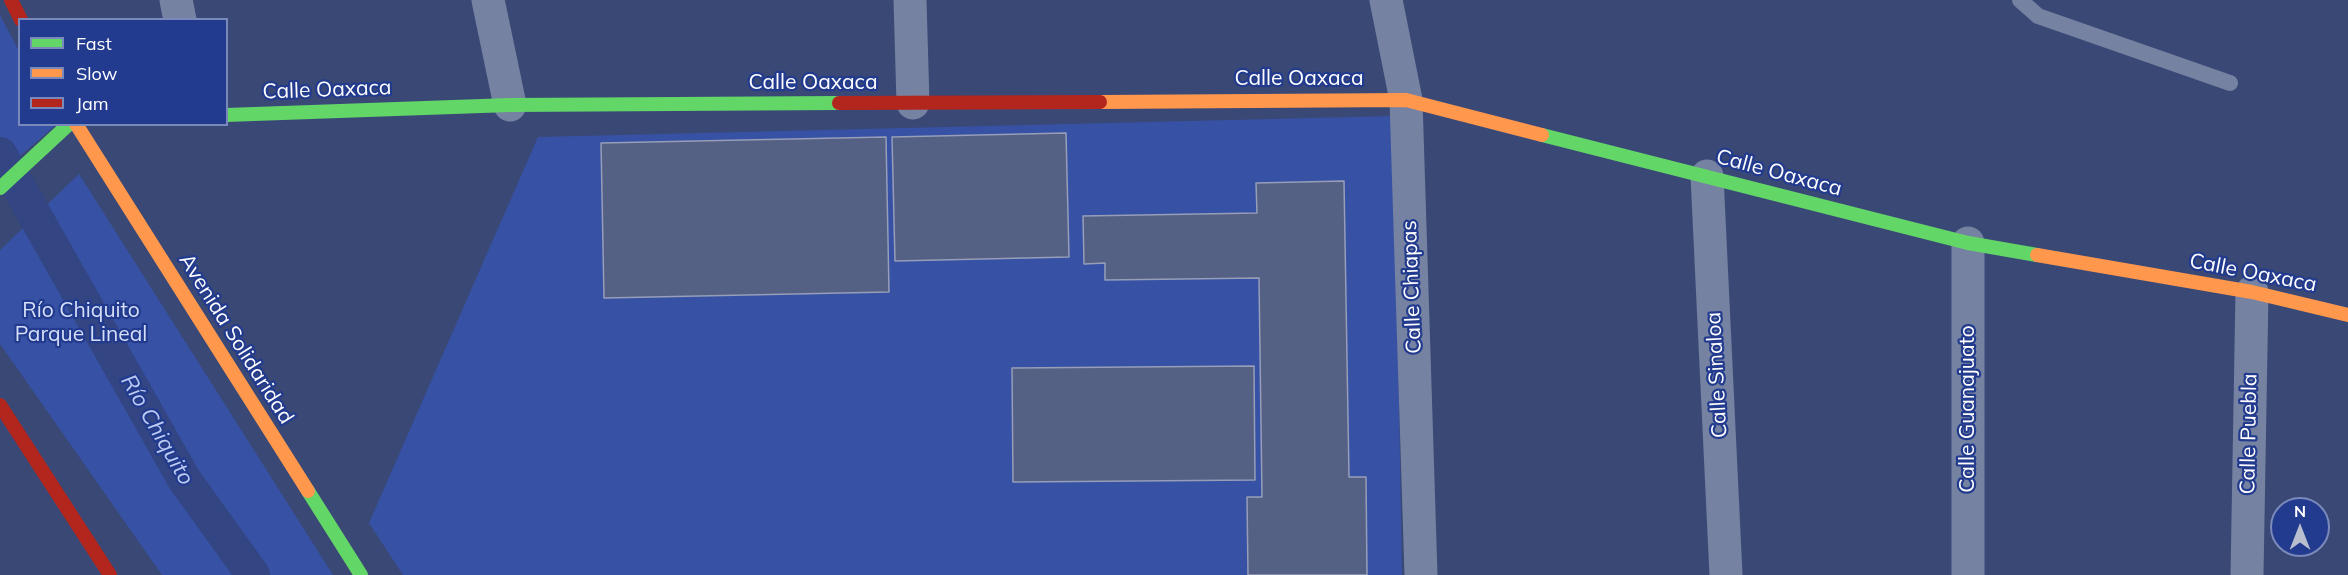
<!DOCTYPE html>
<html>
<head>
<meta charset="utf-8">
<style>
	body { margin:0 }
	#map { position:relative; width:2348px; height:575px; overflow:hidden; background:#3a4876; font-family:Mulish,sans-serif }
	canvas { display:block }
	.legend { position:absolute; left:18px; top:18px; width:210px; height:108px; box-sizing:border-box; background:#223b8e; border:2px solid #7a89bb; margin:0; padding:8px 10px; list-style:none; font-size:18px; color:#fff }
	.legend li { display:flex; align-items:center; gap:12px; height:30px }
	.legend b { width:30px; border:2px solid #7a89bb }
	.north { position:absolute; left:2270px; top:497px; width:60px; height:60px; box-sizing:border-box; background:#223b8e; border:2px solid #7a89bb; border-radius:50%; rotate:0deg; font-size:16px; font-weight:700; line-height:24px; text-align:center; color:#fff }
	.north::after { content:''; display:block; margin:auto; width:21px; height:27px; background:#babfcf; clip-path:polygon(50% 0,100% 100%,50% 72%,0 100%) }
</style>
</head>
<body>
<div id="map">
<canvas width="2348" height="575"></canvas>
<ul class="legend">
<li><b style="height:8px;background:#63d668"></b>Fast</li>
<li><b style="height:8px;background:#ff974d"></b>Slow</li>
<li><b style="height:8px;background:#b3261e"></b>Jam</li>
</ul>
<div class="north">N</div>
</div>
<script>
const ctx = document.querySelector('canvas').getContext('2d');
ctx.lineJoin = 'round';
function paint(path, color) {
  ctx.fillStyle = color;
  ctx.fill(path, 'evenodd');
}
function strokePath(path, color, width, dash) {
  ctx.strokeStyle = color;
  ctx.lineWidth = width;
  ctx.lineCap = dash ? 'butt' : 'round';
  ctx.setLineDash(dash || []);
  ctx.stroke(path);
}
function label(font, color, halo, rows, align = 'center') {
  ctx.font = font + ' Mulish,sans-serif';
  ctx.lineWidth = 4.5;
  ctx.setLineDash([]);
  ctx.textBaseline = 'middle';
  ctx.strokeStyle = halo;
  ctx.fillStyle = color;
  for (const [text, x, y, turn = 0] of rows) {
    ctx.save();
    ctx.translate(x, y);
    ctx.rotate((+turn || 0) * Math.PI / 180);
    ctx.textAlign = isNaN(turn) ? turn : align;
    if (halo) ctx.strokeText(text, 0, 0);
    ctx.fillText(text, 0, 0);
    ctx.restore();
  }
}
const green = new Path2D(`
	M0 15 19 51 20 124 56 125 0 173Z
	M1394 116 1402 575H403L369 523 538 137Z
	M79 174 333 575H162L0 344V250Z`);
const canal = new Path2D(`
	M0 154 184 479 253 575`);
const building = new Path2D(`
	M1066 133 1069 257 895 261 892 137Z
	M886 137 889 292 604 298 601 143Z
	M1344 181 1349 477H1366L1367 575H1248L1247 497H1262L1259 278 1105 280V263L1084 264 1083 216 1257 213 1256 183Z
	M1254 366 1255 480 1013 482 1012 368Z`);
const lane = new Path2D(`
	M2020 0 2038 16 2230 83`);
const street = new Path2D(`
	M176 0 180 20
	M488 0 510 105
	M910 0 913 103
	M1386 0 1406 100 1421 575
	M1707 176 1726 575
	M1968 243V575
	M2247 575 2252 292`);
const fast = new Path2D(`
	M226 115 510 105 839 103
	M1542 135 1968 243 2037 255
	M0 188 69 124
	M308 491 361 575`);
const slow = new Path2D(`
	M1100 102 1406 100 1542 135
	M76 124 308 491
	M2037 255 2252 292 2348 315`);
const jam = new Path2D(`
	M11 0 21 20
	M839 103 1100 102
	M0 405 110 575`);
const streetNames = [
	["Calle Oaxaca",1299,79],
	["Calle Oaxaca",813,83],
	["Calle Oaxaca",327,90,-2],
	["Calle Oaxaca",1779,173,15],
	["Calle Oaxaca",2253,273,11],
	["Calle Chiapas",1412,287,-92],
	["Avenida Solidaridad",236,339,58],
	["Calle Sinaloa",1717,375,-93],
	["Calle Guanajuato",1968,409,-90],
	["Calle Puebla",2249,434,-89]
];
const parkNames = [
	["Río Chiquito",81,311],
	["Parque Lineal",81,335]
];
const waterNames = [
	["Río Chiquito",157,430,60]
];
paint(green, '#3752a4');
strokePath(canal, '#334582', 34);
paint(building, '#546084');
strokePath(building, '#969eb8', 1.5);
strokePath(lane, '#7682a1', 16);
strokePath(street, '#7682a1', 33);
strokePath(fast, '#63d668', 14);
strokePath(slow, '#ff974d', 14);
strokePath(jam, '#b3261e', 14);
label('21px', '#fff', '#223b8e', streetNames);
label('21px', '#d6dff9', '#223b8e', parkNames);
label('italic 22px', '#bdcbf3', '#223b8e', waterNames);
</script>
</body>
</html>
